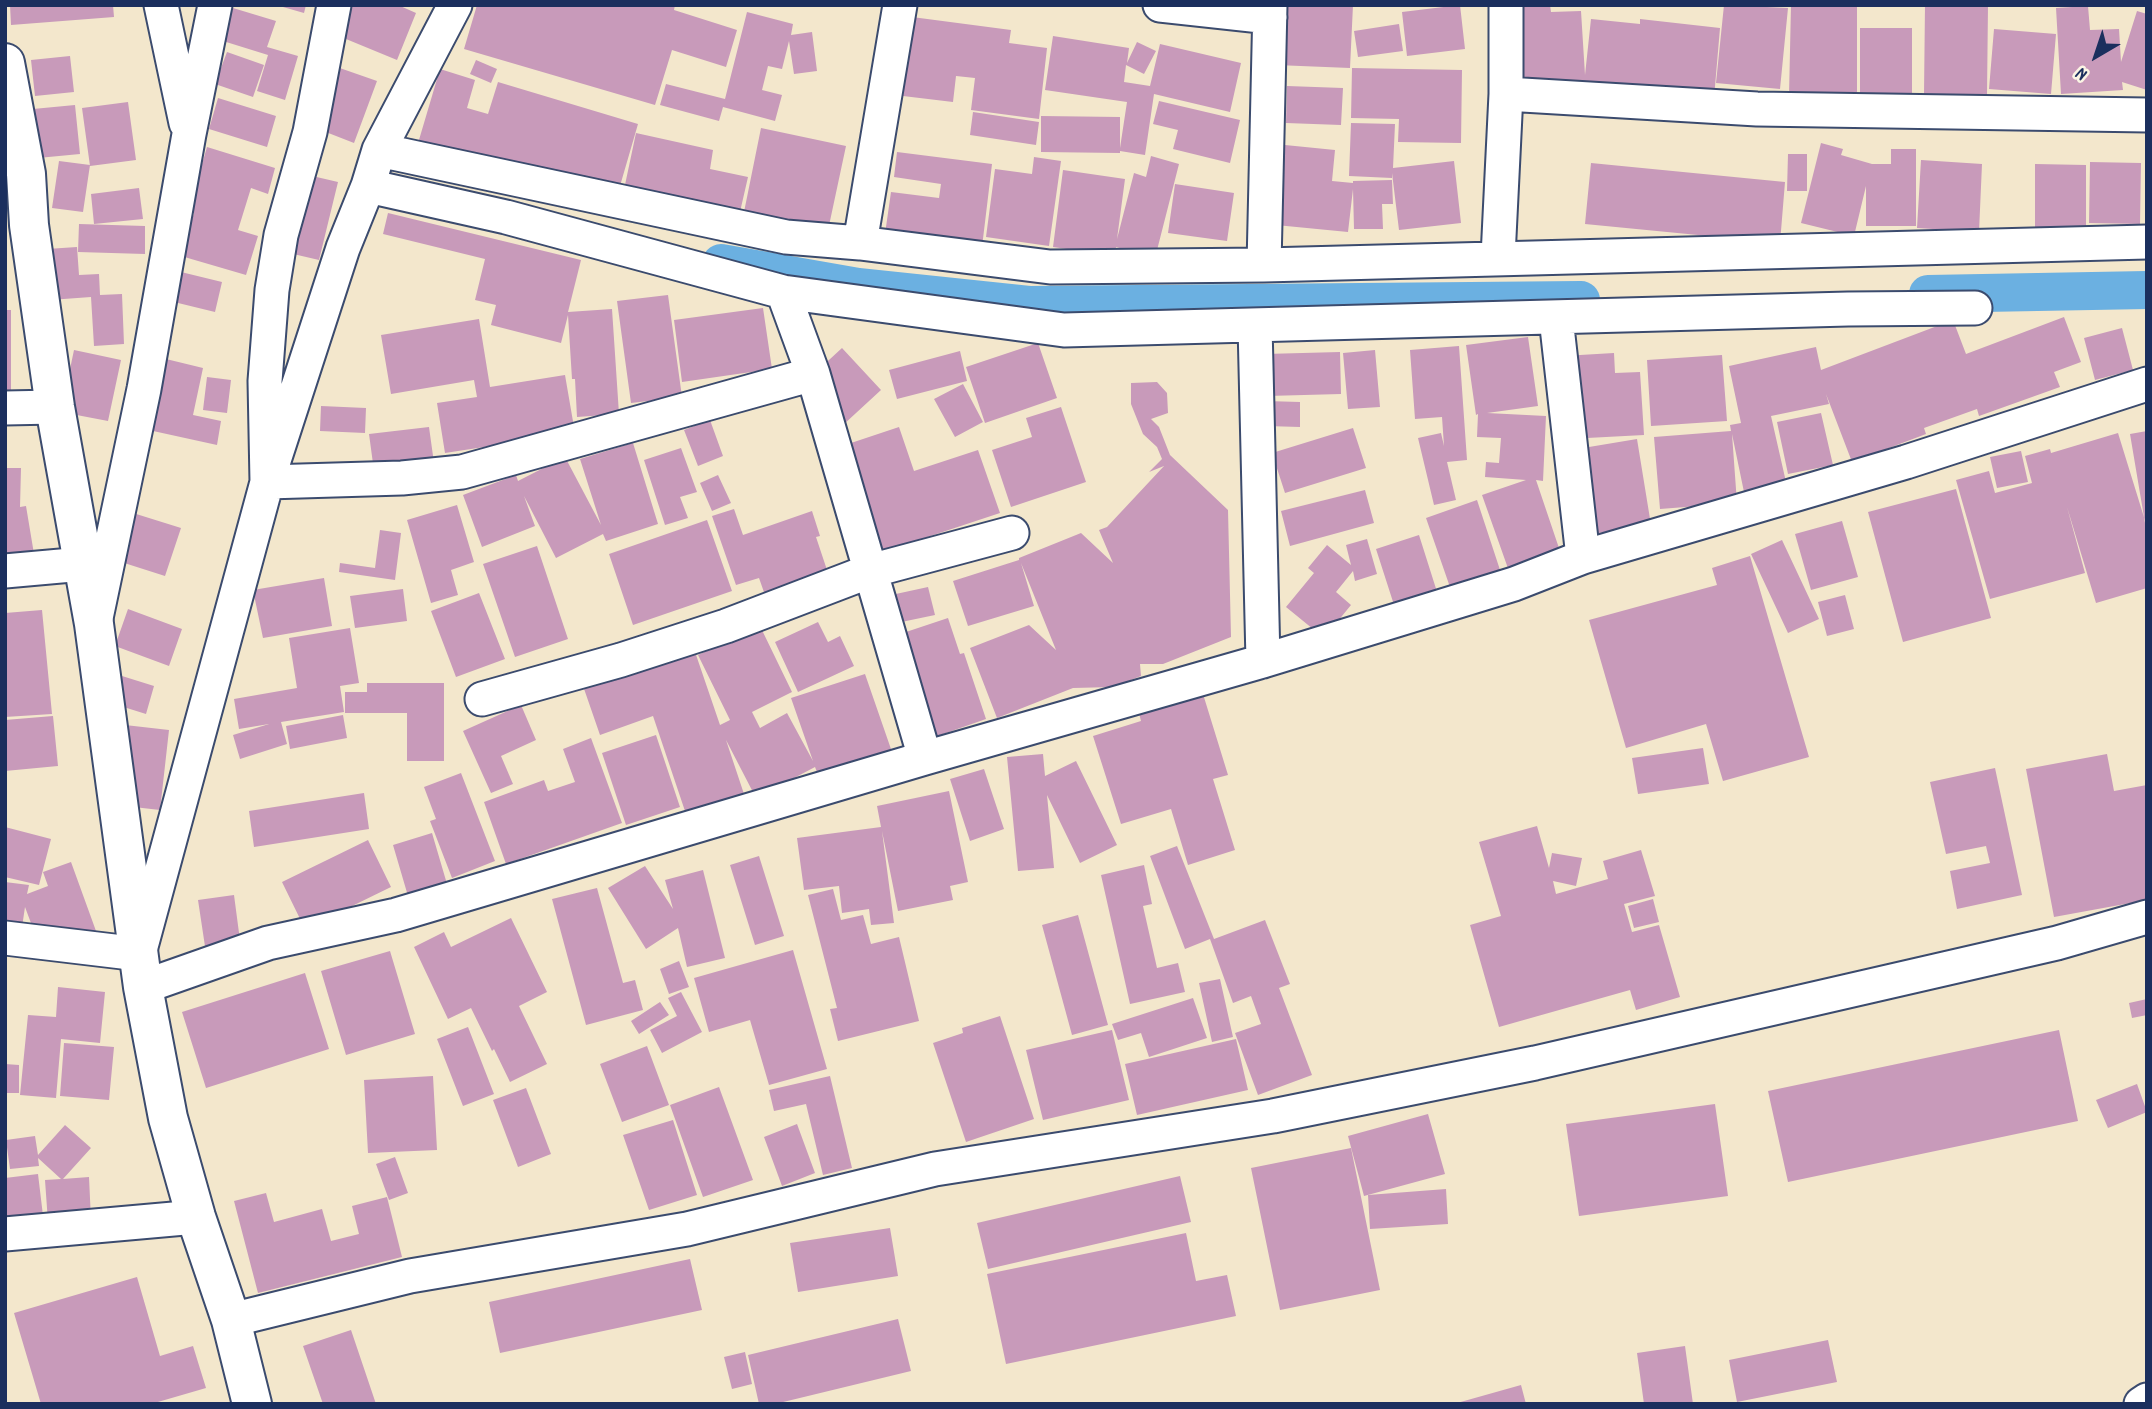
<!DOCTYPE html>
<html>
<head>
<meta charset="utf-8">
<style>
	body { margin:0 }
	#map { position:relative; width:2152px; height:1409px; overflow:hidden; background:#f3e7cc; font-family:Dekko,sans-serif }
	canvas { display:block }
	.frame { position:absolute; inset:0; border:7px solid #1b2f5e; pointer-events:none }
	.north { position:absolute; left:2061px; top:21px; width:70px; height:70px; -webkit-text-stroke:5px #fcf5e5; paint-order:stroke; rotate:219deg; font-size:19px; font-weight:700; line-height:28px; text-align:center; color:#1b2f5e }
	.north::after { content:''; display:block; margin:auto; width:24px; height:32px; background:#1b2f5e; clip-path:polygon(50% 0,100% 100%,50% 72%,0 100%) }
</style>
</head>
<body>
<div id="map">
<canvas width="2152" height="1409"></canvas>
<div class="frame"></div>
<div class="north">N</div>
</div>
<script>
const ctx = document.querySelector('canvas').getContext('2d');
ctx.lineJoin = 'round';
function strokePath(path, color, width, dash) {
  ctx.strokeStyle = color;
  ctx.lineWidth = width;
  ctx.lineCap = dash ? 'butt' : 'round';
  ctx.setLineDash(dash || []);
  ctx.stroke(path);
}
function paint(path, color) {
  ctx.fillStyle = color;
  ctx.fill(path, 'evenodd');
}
const canal = new Path2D(`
	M721 263 858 287 1029 305 1581 300
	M1928 294 2147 290`);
const building = new Path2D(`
	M10 5H113L114 17 11 25Z
	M276 5H306L304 13Z
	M340 5H398L416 13 397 60 329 32Z
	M477 5H675L674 10 737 30 726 67 672 50 655 105 464 49Z
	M1278 5H1353L1350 68 1276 65Z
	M1460 5 1465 49 1407 56 1402 12Z
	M1519 5H1550L1551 12 1581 11 1585 75 1591 19 1640 24V19L1720 28 1714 98 1524 88Z
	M1724 5 1788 8 1780 89 1716 83Z
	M1791 5H1857V96H1789Z
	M1925 5H1988L1987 95 1924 94Z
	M2088 6 2090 30 2119 29 2121 62 2137 11 2147 14V90L2122 82 2123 90 2061 94 2056 8Z
	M233 8 276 21 267 47 298 56 285 100 257 91 268 55 223 41Z
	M747 12 793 24 791 35 812 32 817 71 794 74 789 41 782 69 768 66 762 90 782 95 775 121 723 107 719 121 660 105 666 84 725 99Z
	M912 17 1011 30 1009 43 1047 48 1039 119 971 110 975 78 956 76 953 102 903 96Z
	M1399 24 1403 51 1358 57 1354 31Z
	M1860 28H1912V95H1860Z
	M1994 29 2056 34 2051 94 1989 89Z
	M1053 36 1129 48 1127 63 1137 42 1156 51 1144 74 1126 65 1124 82 1150 86 1160 44 1241 63 1230 112 1154 94 1145 155 1120 151V153L1041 152V116L1120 117V148L1127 102 1045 90Z
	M227 52 264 65 253 97 215 84Z
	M70 56 74 92 35 96 31 60Z
	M476 60 497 69 491 83 470 74Z
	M334 66 377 81 354 143 313 127Z
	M1352 68 1462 70 1461 143 1398 142 1399 119 1351 118Z
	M440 69 475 80 467 108 488 114 498 82 638 124 613 210 416 150Z
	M1287 86 1343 88 1341 125 1286 123Z
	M218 98 276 116 267 147 209 129Z
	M1159 101 1240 120 1230 163 1173 149 1178 130 1153 124Z
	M128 102 136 160 90 166 82 108Z
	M75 105 80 154 38 158 33 109Z
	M973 112 1039 122 1036 145 970 135Z
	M1351 123 1395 124 1393 168 1454 161 1461 223 1399 230 1392 173V178L1349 176Z
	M761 128 846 146 827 235 743 217Z
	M636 133 713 150 710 169 748 177 737 225 622 199Z
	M1821 143 1843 149 1841 155 1872 164H1891V149H1916V226H1866V186L1854 236 1801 223Z
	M1285 145 1335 150 1332 181 1353 183V181L1392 180 1393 204H1382L1383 229H1354L1353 189 1348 232 1276 225Z
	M207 147 275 168 268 194 251 188 238 230 258 236 246 275 181 256 194 213 188 212Z
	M897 152 992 164 982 247 885 234 891 192 939 198 941 184 894 177Z
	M1788 154H1807V191H1787Z
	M1151 156 1179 164 1155 258 1116 247 1115 256 1053 247 1063 170 1125 179 1117 239 1134 173 1146 177Z
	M1034 157 1061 161 1049 246 986 237 995 169 1032 174Z
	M1921 160 1982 164 1979 232 1917 228Z
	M59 161 90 165 83 212 52 208Z
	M2090 162 2141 163 2140 224 2089 223Z
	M1591 163 1785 182 1780 243 1585 224Z
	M2035 164 2086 165V230L2035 229Z
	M308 175 338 182 319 260 289 253Z
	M1175 184 1234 193 1227 241 1168 233Z
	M139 188 143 219 94 224 91 194Z
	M388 213 581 260 568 312 612 309 619 414 577 417 575 379H572L568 315 561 343 491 325 496 305 475 300 485 259 383 234Z
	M79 224 145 226V254L78 252Z
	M77 247 79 275 99 274 100 295 122 294 124 344 94 346 91 297 50 300 47 249Z
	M181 272 222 282 215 312 174 302Z
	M668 295 682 397 631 403 617 301Z
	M763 308 772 369 682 382 674 320Z
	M5 310H11V391H5Z
	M2064 317 2081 362 2054 372 2060 387 1979 416 1977 409 1924 428 1926 434 1852 462 1826 394 1829 404 1771 416 1786 482 1744 492 1732 434 1737 503 1660 509 1654 437 1731 431 1730 425 1741 423 1729 366 1816 347 1821 370 1953 320 1966 354Z
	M479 319 490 387 565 375 575 433 445 453 437 403 477 397 474 380 391 394 381 335Z
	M2122 328 2133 370 2095 380 2084 338Z
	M1528 337 1538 406 1487 413 1546 416 1543 481 1536 480 1562 557 1510 574 1482 495 1526 480 1485 477 1486 462 1499 463 1501 438 1477 437 1478 414 1476 415 1466 345Z
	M1038 343 1057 398 985 423 966 367Z
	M1459 346 1467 460 1447 462 1456 500 1434 505 1418 438 1441 433 1444 446 1442 417 1415 419 1410 350Z
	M842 348 881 390 843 425 804 383Z
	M74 350 121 360 108 421 61 412Z
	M1375 350 1380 407 1348 409 1343 353Z
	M960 351 967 381 897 399 889 370Z
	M1340 352 1341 394 1267 396 1265 354Z
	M1614 353 1615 373 1640 372 1644 435 1568 439 1563 356Z
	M1722 355 1727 421 1651 426 1647 360Z
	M166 359 203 368 193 415 221 421 217 445 144 429Z
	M207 377 231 380 227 413 203 410Z
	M1157 382 1167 393 1168 413 1151 419 1159 427 1170 455 1228 510 1231 637 1163 664H1140L1141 676 1113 687 1073 688 997 718 970 648 1029 625 1056 650 1021 563 1034 606 968 626 953 581 1019 560V558L1081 533 1113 563 1099 530 1107 527 1164 466 1149 472 1162 459 1157 447 1143 434 1131 404V383Z
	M963 384 983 422 955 437 934 399Z
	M1266 401 1300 402V427L1266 426Z
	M321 406 366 408 365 433 320 431Z
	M1061 407 1086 482 1011 507 992 450 1032 437 1026 418Z
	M1821 413 1833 465 1788 474 1777 422Z
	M710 420 723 456 698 466 684 430Z
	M429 427 434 463 374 471 369 434Z
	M899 427 914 471 978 450 1000 513 873 555 836 448Z
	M1353 428 1366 468 1285 493 1272 453Z
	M2147 431V523H2145L2130 434Z
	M2118 433 2147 527V588L2096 603 2067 507 2085 573 1990 599 1956 480 1989 471 1995 493 2032 483 2025 456 2050 449 2051 453Z
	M1637 439 1651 525 1585 535 1571 450Z
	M633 443 658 524 606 541 603 534 556 558 524 496 535 526 482 547 463 495 516 475 518 481 565 457 601 525 580 459Z
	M681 448 697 492 680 497 688 518 665 525 644 460Z
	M2021 451 2028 482 1997 488 1990 457Z
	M5 468H21L20 507 26 506 36 566 10 570 5 543Z
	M718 475 731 503 712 511 700 483Z
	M1956 489 1991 618 1903 642 1868 512Z
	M1365 490 1374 523 1290 546 1281 511Z
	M1477 500 1501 573 1451 590 1426 518Z
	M457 505 474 562 451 570 458 595 431 603 407 520Z
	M734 509 743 535 812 511 820 536 816 537 828 573 765 595 759 578 736 585 712 516Z
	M133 513 181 528 165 576 118 561Z
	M707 520 732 591 633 625 609 554Z
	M1842 521 1858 577 1811 590 1795 534Z
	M380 530 401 533 395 580 339 572 340 563 375 568Z
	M1419 535 1438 595 1395 608 1376 549Z
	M1367 539 1377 574 1355 581 1353 571 1336 592 1351 605 1324 638 1286 607 1314 573 1308 568 1327 545 1351 565 1346 545Z
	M1782 540 1819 619 1788 633 1751 554Z
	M537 546 568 639 515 657 483 564Z
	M1750 556 1809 757 1723 781 1706 724 1626 748 1589 620 1717 585 1712 568Z
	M324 578 332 626 263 638 253 590Z
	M928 587 935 615 887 625 882 597Z
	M403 589 407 621 355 628 350 596Z
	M479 593 505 659 456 677 431 611Z
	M1845 595 1854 629 1827 636 1818 602Z
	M128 609 182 629 169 666 115 646Z
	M42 610 52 714 5 717V613Z
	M948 618 960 654 964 653 986 719 923 741 888 638Z
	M818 622 828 642 840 636 854 666 798 692 775 642Z
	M760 626 792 692 752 712 760 728 787 713 813 761 791 698 865 674 892 752 819 777 815 767 756 798 726 740 745 797 687 817 653 716 600 735 582 683 693 646 720 725 730 720 698 655Z
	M350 628 359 683 340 686 344 712 281 722 287 744 240 759 233 735 269 724 239 729 234 699 297 688 289 638Z
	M122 676 154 686 146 714 114 704Z
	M367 683H444V761H407V713H345V692H367Z
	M1203 694 1228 775 1213 779 1235 850 1188 865 1171 809 1121 824 1093 736 1141 721 1139 713Z
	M521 705 536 740 501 756 513 784 491 793 463 731Z
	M343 715 347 738 290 749 286 726Z
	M53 716 58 766 5 771V720Z
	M125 725 169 730 160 810 116 805Z
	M656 735 680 807 626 825 602 753Z
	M591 738 622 823 506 864 484 802 544 780 548 791 575 782 563 749Z
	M1703 748 1709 784 1638 794 1632 758Z
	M1043 754 1045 776 1076 761 1117 845 1080 863 1047 795 1054 868 1018 871 1007 757Z
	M2107 754 2114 791 2147 785V900L2054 917 2026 769Z
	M1995 768 2022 895 1957 909 1950 871 1990 863 1986 846 1946 854 1930 782Z
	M984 769 1004 829 970 841 950 779Z
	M461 773 495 861 452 878 430 821 436 819 424 787Z
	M949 791 968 882 950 886 953 900 898 911 882 831 894 923 871 925 869 909 842 913 839 886 804 890 797 838 881 827 877 806Z
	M364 793 369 829 254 847 249 811Z
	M1537 826 1549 868 1552 853 1582 858 1576 886 1553 881 1556 894 1608 879 1603 861 1641 850 1655 896 1624 904 1632 932 1659 925 1680 997 1636 1010 1630 990 1499 1027 1470 925 1501 916 1479 842Z
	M5 827 51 839 39 885 5 877Z
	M432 833 447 884 408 896 393 845Z
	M368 840 391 887 305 929 282 882Z
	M1177 846 1214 939 1265 920 1290 984 1279 988 1312 1075 1258 1095 1235 1033 1261 1024 1251 996 1233 1003 1210 939 1185 949 1150 856Z
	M759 856 784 936 755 945 730 865Z
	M71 862 96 931 41 950 25 907 21 934 5 932V882L29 885 27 894 48 886 43 872Z
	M1144 865 1152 904 1143 906 1157 968 1178 963 1185 992 1130 1004 1101 875Z
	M645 866 673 909 665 880 703 870 725 958 687 967 678 928 646 949 608 888Z
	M597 888 623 983 635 980 643 1010 586 1025 552 899Z
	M833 889 841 920 863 915 871 944 899 937 919 1021 838 1041 830 1009 837 1008 808 895Z
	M234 895 241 948 206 953 198 900Z
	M1653 899 1659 922 1634 928 1628 906Z
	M1078 915 1108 1025 1072 1035 1042 925Z
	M511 918 547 992 519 1006 547 1064 510 1082 494 1049 492 1051 471 1008 448 1019 414 947 444 932 451 947Z
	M793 950 827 1069 769 1085 750 1020 709 1032 694 978Z
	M390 951 415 1034 346 1055 321 971Z
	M679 961 689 987 669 994 660 969Z
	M305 973 329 1049 206 1088 182 1012Z
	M1220 979 1233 1037 1212 1042 1199 983Z
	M58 987 105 992 100 1043 61 1039 56 1098 20 1095 28 1015 56 1017Z
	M681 992 702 1032 662 1053 650 1030 677 1016 668 998Z
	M1193 998 1207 1038 1149 1057 1141 1033 1118 1040 1112 1024Z
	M2147 999V1015L2132 1018 2129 1003Z
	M660 1002 669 1015 639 1034 631 1021Z
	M1000 1016 1034 1119 966 1142 933 1043 963 1033 962 1028Z
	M468 1027 494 1094 463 1106 437 1039Z
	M1112 1030 1129 1100 1043 1120 1026 1050Z
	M2059 1030 2078 1121 1788 1182 1768 1091Z
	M1236 1039 1248 1090 1137 1115 1125 1064Z
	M64 1043 114 1047 109 1100 60 1096Z
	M647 1046 669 1105 622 1122 600 1064Z
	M5 1064 19 1065V1093H5Z
	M433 1076 437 1150 368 1153 364 1080Z
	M830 1076 852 1168 823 1175 806 1104 774 1111 769 1090Z
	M2137 1084 2147 1112 2108 1128 2096 1100Z
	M719 1087 753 1180 703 1197 670 1105Z
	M526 1088 551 1154 518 1167 493 1100Z
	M1715 1104 1728 1196 1579 1216 1566 1124Z
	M1428 1114 1445 1174 1364 1196 1348 1136Z
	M673 1120 697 1195 649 1210 623 1135Z
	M797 1124 815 1173 782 1186 764 1137Z
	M65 1125 91 1148 63 1179 89 1177 91 1220 48 1222 45 1180 61 1179 38 1158 39 1166 10 1169 6 1140 35 1136 38 1155Z
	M1351 1148 1380 1290 1280 1310 1251 1168Z
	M395 1157 408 1193 389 1200 376 1164Z
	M38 1174 44 1224 5 1229V1178Z
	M1180 1176 1191 1222 988 1269 977 1223Z
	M1446 1189 1448 1224 1370 1229 1368 1195Z
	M266 1193 274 1222 322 1209 331 1241 359 1234 352 1206 387 1197 402 1257 258 1293 234 1201Z
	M890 1228 898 1276 798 1292 790 1243Z
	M1186 1233 1196 1281 1227 1275 1236 1316 1006 1364 987 1274Z
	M690 1259 702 1310 500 1353 489 1302Z
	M137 1277 160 1356 193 1346 206 1388 151 1404H41L14 1313Z
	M898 1319 911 1371 775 1404H759L748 1355Z
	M351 1330 376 1404H323L303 1346Z
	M1828 1340 1837 1382 1737 1402 1729 1360Z
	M1685 1346 1693 1404H1644L1637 1353Z
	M745 1352 752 1384 732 1389 724 1357Z
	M1521 1385 1526 1404H1457V1403Z`);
const street = new Path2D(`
	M161 5 186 123
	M334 5 310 132 281 235 272 290 265 381 267 482 402 478 462 472 813 374
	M1160 5 1270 17
	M1506 94 1757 109 2147 115
	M379 150 786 237 860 243 1050 267 1264 265 2147 242
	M368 186 506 217 783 292 813 374 925 758
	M860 243 900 5
	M1498 257 1506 94V5
	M1264 265 1270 5
	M783 292 1064 330 1848 309 1975 308
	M1556 318 1583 557
	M1255 325 1263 661
	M5 408 55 407
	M5 571 83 564
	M96 618 144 389 189 134 215 5
	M482 699 621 660 726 626 870 571 1012 533
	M5 938 139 954 267 482 343 248 368 186 379 150 455 5
	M143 987 268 943 396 915 925 758 1263 661 1514 584 1583 557 1906 462 2147 384
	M5 1234 196 1217
	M231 1320 410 1276 687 1229 935 1169 1273 1116 1535 1063 2057 943 2147 917
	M2141 1404 2147 1400`);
const secondary = new Path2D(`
	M5 63 26 174 29 225 55 407 94 624 143 987 168 1118 196 1217 231 1320 252 1404`);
strokePath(canal, '#6bb0e1', 38);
paint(building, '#c89aba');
strokePath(street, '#3b4b6e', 37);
strokePath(secondary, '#3b4b6e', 42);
strokePath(street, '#fff', 33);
strokePath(secondary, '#fff', 38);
</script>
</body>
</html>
